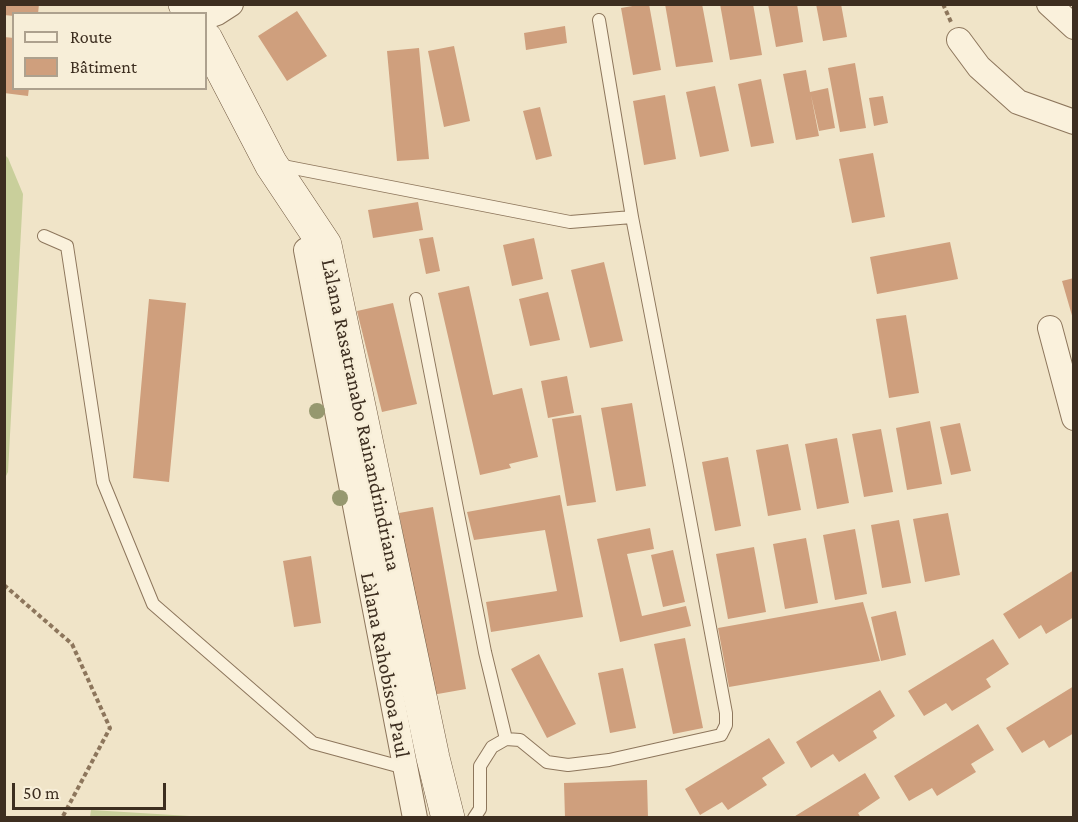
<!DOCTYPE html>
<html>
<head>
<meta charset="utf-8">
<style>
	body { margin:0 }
	#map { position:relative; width:1078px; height:822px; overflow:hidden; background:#f0e4c8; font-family:"Crimson Pro",serif }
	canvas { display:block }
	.frame { position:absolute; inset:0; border:6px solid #3d2e20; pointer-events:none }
	.legend { position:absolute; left:12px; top:12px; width:195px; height:78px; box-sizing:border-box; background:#f7eed8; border:2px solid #ada18e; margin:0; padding:8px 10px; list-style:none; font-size:18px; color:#3d2e20 }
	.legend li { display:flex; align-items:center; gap:12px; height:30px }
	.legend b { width:30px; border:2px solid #ada18e }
	.scale { position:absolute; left:12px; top:783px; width:154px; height:27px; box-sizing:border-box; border:3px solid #3d2e20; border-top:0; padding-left:8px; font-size:18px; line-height:21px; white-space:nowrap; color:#3d2e20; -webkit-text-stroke:4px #f7eed8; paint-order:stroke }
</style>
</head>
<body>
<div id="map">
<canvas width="1078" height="822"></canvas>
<div class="frame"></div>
<ul class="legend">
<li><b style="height:8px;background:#faf1dc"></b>Route</li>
<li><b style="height:16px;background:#cf9f7d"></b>Bâtiment</li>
</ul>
<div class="scale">50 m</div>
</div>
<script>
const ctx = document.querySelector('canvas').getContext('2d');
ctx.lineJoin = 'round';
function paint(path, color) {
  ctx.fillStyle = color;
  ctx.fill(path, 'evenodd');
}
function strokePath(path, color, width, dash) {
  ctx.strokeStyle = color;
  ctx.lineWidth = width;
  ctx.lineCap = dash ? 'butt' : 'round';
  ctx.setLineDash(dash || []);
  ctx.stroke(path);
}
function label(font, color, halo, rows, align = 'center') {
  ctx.font = font + ' "Crimson Pro",serif';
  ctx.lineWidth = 5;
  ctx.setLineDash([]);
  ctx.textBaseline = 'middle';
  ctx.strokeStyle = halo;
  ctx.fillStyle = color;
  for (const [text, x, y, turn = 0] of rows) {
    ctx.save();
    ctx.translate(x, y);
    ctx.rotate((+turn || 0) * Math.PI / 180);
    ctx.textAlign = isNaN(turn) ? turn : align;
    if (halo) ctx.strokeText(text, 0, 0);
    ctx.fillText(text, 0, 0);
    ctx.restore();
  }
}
const green = new Path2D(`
	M5 155 8 158 23 194 8 472 5 478Z
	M91 810 206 817H90Z`);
const building = new Path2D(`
	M4 4H39L38 14H14V16L4 15Z
	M644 4H649L661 70 633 75 621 8Z
	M665 4H702L713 62 676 67Z
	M720 4H753L762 55 730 60Z
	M768 4H797L803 42 776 47Z
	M816 4H841L847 37 823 41Z
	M297 11 327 56 287 81 258 36Z
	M565 26 567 43 526 50 524 33Z
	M4 37 14 38V88H29L28 96 4 93Z
	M454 46 470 121 444 127 428 51Z
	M419 48 429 159 397 161 387 51Z
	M855 63 866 128 840 132 828 68Z
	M806 70 810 92 828 88 835 128 819 131 811 95 819 136 796 140 783 74Z
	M761 79 774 143 751 147 738 84Z
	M715 86 729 151 700 157 686 92Z
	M665 95 676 159 644 165 633 101Z
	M883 96 888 123 874 126 869 98Z
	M540 107 552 156 536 160 523 111Z
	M873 153 885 217 852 223 839 159Z
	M418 202 423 230 373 238 368 210Z
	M433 237 440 271 426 274 419 239Z
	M534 238 543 279 512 286 503 245Z
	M950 242 958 279 877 294 870 257Z
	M604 262 623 341 590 348 571 270Z
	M1074 278V319H1073L1062 281Z
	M469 286 493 395 522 388 538 457 509 464 511 468 480 475 438 293Z
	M548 292 560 340 530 346 519 299Z
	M149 299 186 303 169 482 133 478Z
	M393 303 417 404 382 412 357 311Z
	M906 315 919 393 889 398 876 319Z
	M567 376 574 413 548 418 541 381Z
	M632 403 646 486 616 491 601 408Z
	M581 415 596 502 567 506 552 419Z
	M930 421 942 484 907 490 896 428Z
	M960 423 971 471 951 475 940 427Z
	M881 429 893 492 864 497 852 434Z
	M837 438 849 503 817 509 805 444Z
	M788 444 801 510 768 516 756 450Z
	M728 457 741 526 715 531 702 462Z
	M560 495 583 617 491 632 486 602 557 591 545 530 474 540 467 512Z
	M433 507 466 689 432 695 399 513Z
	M948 513 960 575 925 582 913 519Z
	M899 520 911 583 882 588 871 525Z
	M650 528 654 549 627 554 642 616 686 606 691 626 620 642 597 539Z
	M855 529 867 594 835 600 823 535Z
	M806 538 818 603 785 609 773 544Z
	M754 547 766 612 728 619 716 554Z
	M673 550 685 602 663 607 651 555Z
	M311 556 321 623 294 627 283 561Z
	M1074 570V617L1046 634 1041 625 1019 639 1003 614Z
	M863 602 880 661 729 687 718 628Z
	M896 611 906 655 881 661 871 617Z
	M685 638 703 728 673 734 654 644Z
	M993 639 1009 664 986 679 991 687 952 711 946 703 924 716 908 691Z
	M539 654 576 724 547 738 511 669Z
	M623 668 636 728 610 733 598 673Z
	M1074 686V733L1049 748 1044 740 1022 753 1006 728Z
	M880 690 895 716 873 731 877 738 839 762 833 754 811 768 796 742Z
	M978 724 994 750 971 764 976 772 937 796 932 788 909 801 894 776Z
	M769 738 785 763 762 778 767 785 728 810 722 802 700 815 685 789Z
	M865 773 880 798 858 813 861 818H792Z
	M647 780 648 818H565L564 783Z`);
const path = new Path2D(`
	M943 4 951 22
	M4 585 72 644 110 728 62 818`);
const lane = new Path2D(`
	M599 20 632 217
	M278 165 570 222 632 217 678 455 726 713V725L721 735 609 760 568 765 547 762 520 740 506 739 492 747 480 766V809L474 818
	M44 236 67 246 103 482 153 604 313 743 405 768
	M416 299 485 652 506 739`);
const street = new Path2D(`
	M1049 4 1074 27
	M206 17 217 13 231 4
	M959 40 979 67 1018 102 1074 122
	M325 245 306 250 415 818
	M1050 328 1074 418`);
const secondary = new Path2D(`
	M185 4 190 14
	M206 39 271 164 325 245 433 758 448 818`);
const trees = [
	[317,411],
	[340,498]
];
const streetNames = [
	["Làlana Rasatranabo Rainandrindriana",361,415,78],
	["Làlana Rahobisoa Paul",385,665,79]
];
paint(green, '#c9cf9b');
paint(building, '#cf9f7d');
strokePath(lane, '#8d765c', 14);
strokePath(street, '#8d765c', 26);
strokePath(secondary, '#6f573f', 34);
strokePath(path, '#8d765c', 4, [4.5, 3]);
strokePath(lane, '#faf1dc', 12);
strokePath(street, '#faf1dc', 24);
strokePath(secondary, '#faf1dc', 33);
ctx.fillStyle = '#96986f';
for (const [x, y] of trees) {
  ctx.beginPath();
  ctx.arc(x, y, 8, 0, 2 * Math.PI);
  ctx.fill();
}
label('21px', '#3d2e20', '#f7eed8', streetNames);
</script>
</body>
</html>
